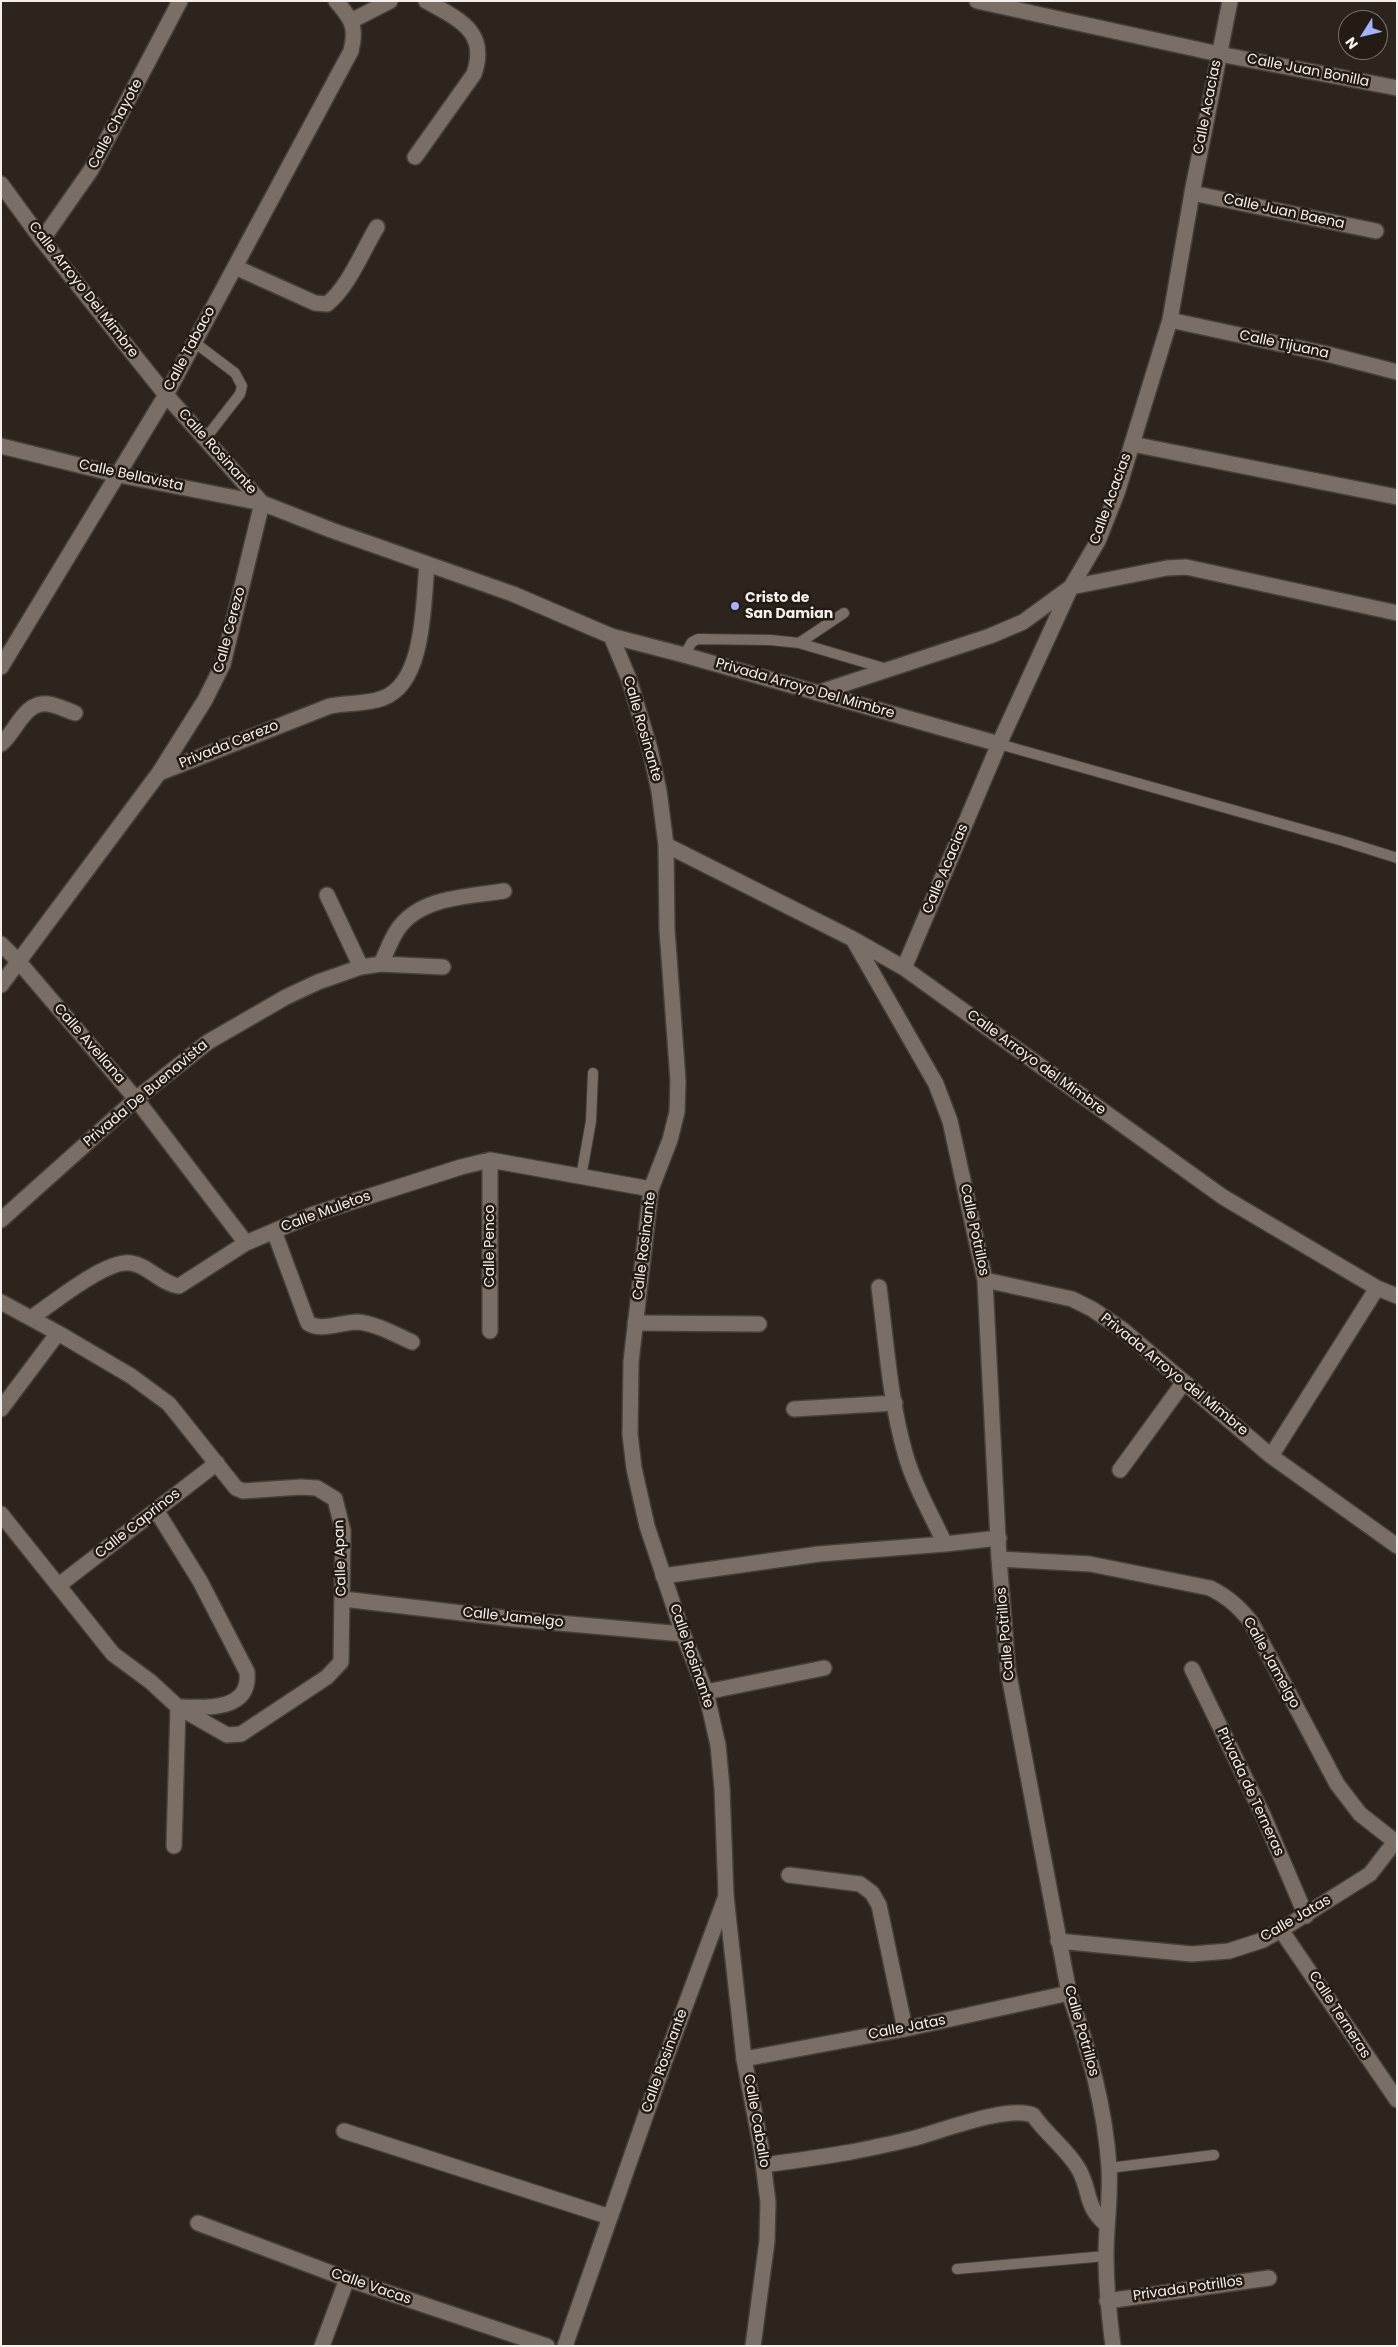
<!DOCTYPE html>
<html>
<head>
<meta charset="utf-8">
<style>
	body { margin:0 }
	#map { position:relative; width:1398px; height:2347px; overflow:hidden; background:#2d241e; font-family:Poppins,sans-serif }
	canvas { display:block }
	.frame { position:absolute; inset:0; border:2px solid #f5efeb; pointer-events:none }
	.north { position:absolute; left:1338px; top:10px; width:50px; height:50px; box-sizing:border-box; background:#231b14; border:1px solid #77706a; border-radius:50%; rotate:234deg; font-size:14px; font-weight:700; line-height:20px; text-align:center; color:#f5efeb }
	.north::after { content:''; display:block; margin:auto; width:18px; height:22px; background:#a5b1fc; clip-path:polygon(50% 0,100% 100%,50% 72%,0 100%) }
</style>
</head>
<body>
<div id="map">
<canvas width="1398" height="2347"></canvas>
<div class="frame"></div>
<div class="north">N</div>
</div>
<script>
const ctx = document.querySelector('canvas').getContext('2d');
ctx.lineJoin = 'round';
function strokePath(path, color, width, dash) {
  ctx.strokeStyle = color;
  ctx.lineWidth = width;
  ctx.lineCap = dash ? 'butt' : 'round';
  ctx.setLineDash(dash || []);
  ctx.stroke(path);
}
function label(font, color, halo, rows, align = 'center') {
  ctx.font = font + ' Poppins,sans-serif';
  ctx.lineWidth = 5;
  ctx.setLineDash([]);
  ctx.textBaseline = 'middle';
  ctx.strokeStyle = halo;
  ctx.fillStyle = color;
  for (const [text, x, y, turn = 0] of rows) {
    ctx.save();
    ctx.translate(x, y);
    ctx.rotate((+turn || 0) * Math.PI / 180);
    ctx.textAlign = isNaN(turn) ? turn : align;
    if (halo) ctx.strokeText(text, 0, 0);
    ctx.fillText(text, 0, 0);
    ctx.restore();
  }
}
const service = new Path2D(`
	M194 342 235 373 242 386 240 394 205 439
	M799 643 887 669
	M684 655 692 642 698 639 771 640 799 643 844 613
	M999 744 1343 841 1397 858
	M581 1177 591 1121 593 1073
	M1109 2168 1214 2155
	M957 2269 1106 2256`);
const minor = new Path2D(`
	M977 1 1219 54 1397 88
	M351 21 390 1
	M415 157 474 74C489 31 458 19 426 1
	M1192 193 1376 231
	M42 240 91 170 180 1
	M235 267 315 303 327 304C348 288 363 250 377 227
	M1170 320 1327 354 1397 372
	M1132 444 1397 497
	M1 446 119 475 262 503 223 664 205 700 159 773
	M611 636 684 655 999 744
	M1 667 166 395 351 51C357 28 352 19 336 1
	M817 693 990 636 1023 622 1071 587 1167 568 1186 567 1397 613
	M1 744C16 732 24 701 48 704 57 705 66 710 75 713
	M666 845 853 939 904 968 1223 1197 1377 1288 1397 1296
	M327 895 361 967
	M853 939 936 1084 950 1121 985 1280 999 1559 1008 1670 1069 1993C1089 2050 1105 2107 1109 2167 1111 2195 1106 2226 1106 2255 1106 2285 1109 2315 1113 2346
	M1 944 19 962 136 1099 246 1243
	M381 964C386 953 391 939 398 929 421 896 469 897 504 891
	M904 968 999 744 1071 587 1098 541 1117 493 1170 320 1192 193 1230 1
	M1 985 159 773 330 706C348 702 366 705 383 698 425 683 423 603 427 565
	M490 1160V1331
	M1 1220 136 1099 208 1042 286 997 318 982 361 967 381 964 443 967
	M274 1231 308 1323C321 1332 341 1322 357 1322 375 1323 396 1335 412 1342
	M985 1280 1072 1299 1092 1309 1123 1330 1271 1456 1397 1546
	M879 1287C886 1340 890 1401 905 1453 914 1485 931 1514 945 1544
	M1 1302 58 1333 131 1376 169 1404 236 1488 243 1491 301 1487 317 1488 335 1499 343 1531 341 1662 327 1677 241 1734 227 1735 178 1707 151 1682 113 1654 1 1514
	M31 1318C52 1304 106 1259 131 1263 148 1265 161 1284 179 1286L246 1243 314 1214 461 1167 490 1160 651 1189
	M635 1323 759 1324
	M1 1409 58 1333
	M794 1409 895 1403
	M1271 1456 1377 1288
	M1120 1470 1184 1382
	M156 1510 200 1581 247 1672C251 1711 206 1708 180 1707
	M999 1559 1090 1564 1210 1588C1228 1597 1239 1607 1251 1622L1337 1784 1360 1814 1397 1843
	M663 1576 819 1554 945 1544 999 1538
	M59 1585 217 1463
	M343 1599 513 1619 683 1634
	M1192 1669 1263 1815 1306 1916
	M706 1692 824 1668
	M174 1846 178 1707
	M789 1875 860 1884 872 1893 879 1905 905 2029
	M1281 1930 1397 2100
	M1058 1941 1192 1954 1229 1951 1263 1940 1281 1930 1370 1874 1394 1843
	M744 2059 905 2029 1069 1993
	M344 2131 610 2217
	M764 2165C793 2161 822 2157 851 2152 871 2148 891 2144 911 2139 939 2132 1006 2105 1033 2115 1046 2134 1066 2148 1078 2168 1091 2189 1084 2207 1107 2225
	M198 2223 347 2279 547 2346
	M1107 2301 1269 2278
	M322 2346 347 2279
	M565 2346 664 2063 726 1896`);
const tertiary = new Path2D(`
	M1 184 42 240 166 395 262 503 331 530 513 594 611 636 629 679 650 749 659 791 666 845 667 929 678 1081 677 1112 670 1140 651 1189 631 1362 630 1434 634 1468 647 1526 683 1634 706 1692 718 1745 722 1788 726 1896 744 2059 761 2147 768 2202 767 2241 753 2346`);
const markers = [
	[735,606,5,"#a5b1fc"]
];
const streetNames = [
	["Calle Juan Bonilla",1308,71,11],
	["Calle Acacias",1208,107,-79],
	["Calle Chayote",116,124,-62],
	["Calle Juan Baena",1284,212,12],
	["Calle Arroyo Del Mimbre",83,290,52],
	["Calle Tijuana",1284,345,12],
	["Calle Tabaco",190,349,-62],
	["Calle Rosinante",217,452,48],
	["Calle Bellavista",131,476,12],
	["Calle Acacias",1111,499,-70],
	["Calle Cerezo",230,630,-75],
	["Privada Arroyo Del Mimbre",805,689,16],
	["Calle Rosinante",642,729,74],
	["Privada Cerezo",229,745,-22],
	["Calle Acacias",946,869,-67],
	["Calle Avellana",89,1044,49],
	["Calle Arroyo del Mimbre",1036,1063,36],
	["Privada De Buenavista",146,1094,-40],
	["Calle Muletos",326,1212,-20],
	["Calle Potrillos",974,1230,78],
	["Calle Penco",490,1246,-90],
	["Calle Rosinante",645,1246,-83],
	["Privada Arroyo del Mimbre",1174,1375,39],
	["Calle Caprinos",138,1524,-38],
	["Calle Apan",341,1558,-92],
	["Calle Jamelgo",513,1618,6],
	["Calle Potrillos",1006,1634,-95],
	["Calle Rosinante",691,1656,71],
	["Calle Jamelgo",1271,1663,61],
	["Privada de Terneras",1250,1792,65],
	["Calle Jatas",1296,1919,-30],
	["Calle Terneras",1339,2015,57],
	["Calle Jatas",907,2028,-11],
	["Calle Potrillos",1081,2031,74],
	["Calle Rosinante",665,2061,-70],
	["Calle Caballo",756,2121,80],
	["Calle Vacas",371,2287,19],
	["Privada Potrillos",1188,2289,-8]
];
const poiNames = [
	["Cristo de",745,598],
	["San Damian",745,614]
];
strokePath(service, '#463f3a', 12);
strokePath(minor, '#463f3a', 18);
strokePath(tertiary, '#463f3a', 18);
strokePath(service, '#7a6f67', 10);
strokePath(minor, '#7a6f67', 15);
strokePath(tertiary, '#7a6f67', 15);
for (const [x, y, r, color] of markers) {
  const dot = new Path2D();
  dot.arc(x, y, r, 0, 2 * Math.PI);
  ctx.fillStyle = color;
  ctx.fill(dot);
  strokePath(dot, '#231b14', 2);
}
label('14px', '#f5efeb', '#231b14', streetNames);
label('bold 14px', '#f5efeb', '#231b14', poiNames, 'left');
</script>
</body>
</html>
